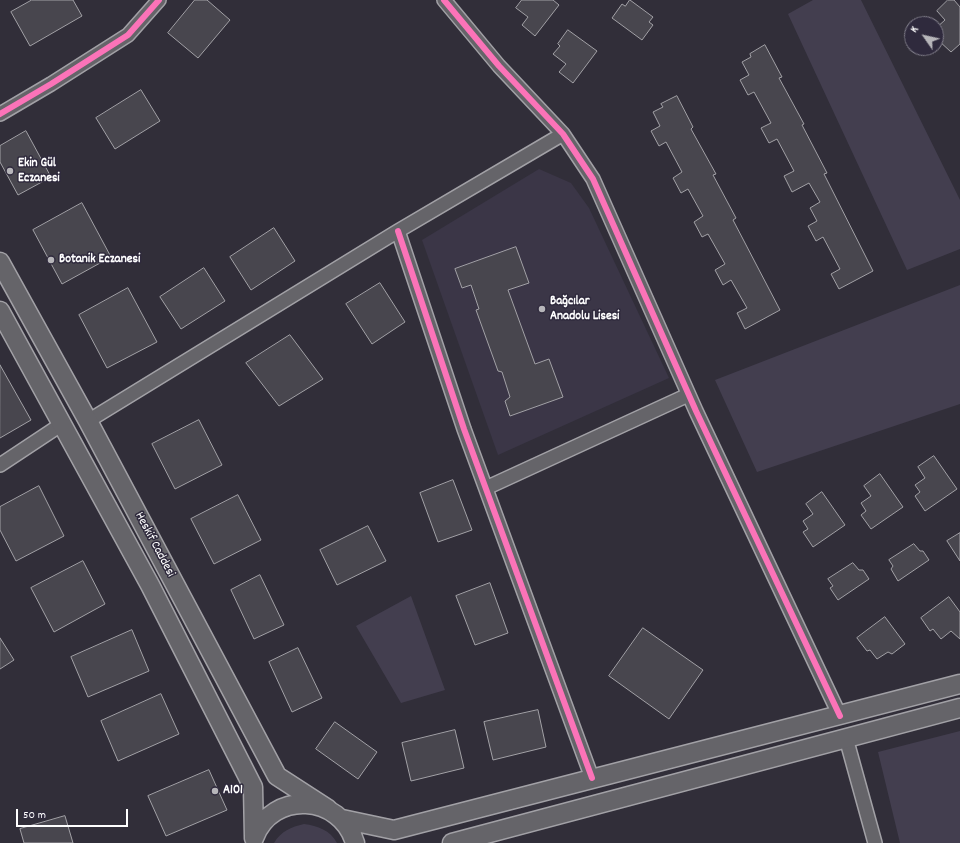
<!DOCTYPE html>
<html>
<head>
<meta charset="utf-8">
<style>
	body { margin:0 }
	#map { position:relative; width:960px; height:843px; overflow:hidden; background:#312e39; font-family:Dekko,sans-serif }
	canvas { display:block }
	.north { position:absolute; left:904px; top:16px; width:40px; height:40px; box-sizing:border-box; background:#2f2a3d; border:1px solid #827f8b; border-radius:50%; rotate:304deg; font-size:11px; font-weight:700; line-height:16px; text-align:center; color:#fff }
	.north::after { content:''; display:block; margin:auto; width:14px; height:18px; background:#b7b6ba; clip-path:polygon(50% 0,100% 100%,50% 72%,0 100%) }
	.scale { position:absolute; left:16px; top:809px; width:112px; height:18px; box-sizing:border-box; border:2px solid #fff; border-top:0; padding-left:5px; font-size:12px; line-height:14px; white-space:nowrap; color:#fff; -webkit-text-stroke:3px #2f2a3d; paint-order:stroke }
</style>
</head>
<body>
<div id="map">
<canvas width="960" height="843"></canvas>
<div class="north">K</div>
<div class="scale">50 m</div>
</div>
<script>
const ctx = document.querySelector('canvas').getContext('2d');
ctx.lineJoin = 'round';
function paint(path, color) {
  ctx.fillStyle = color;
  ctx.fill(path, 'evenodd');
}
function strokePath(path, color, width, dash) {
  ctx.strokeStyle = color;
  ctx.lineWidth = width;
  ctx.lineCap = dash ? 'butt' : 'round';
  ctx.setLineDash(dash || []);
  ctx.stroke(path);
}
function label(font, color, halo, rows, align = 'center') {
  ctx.font = font + ' Dekko,sans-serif';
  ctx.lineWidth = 3;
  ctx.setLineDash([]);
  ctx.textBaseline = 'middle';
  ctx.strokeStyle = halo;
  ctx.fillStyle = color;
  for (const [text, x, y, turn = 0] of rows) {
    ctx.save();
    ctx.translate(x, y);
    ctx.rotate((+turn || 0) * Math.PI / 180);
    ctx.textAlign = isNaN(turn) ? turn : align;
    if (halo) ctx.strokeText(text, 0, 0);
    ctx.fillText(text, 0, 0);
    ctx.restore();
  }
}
const built = new Path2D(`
	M539 169 571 183 589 208 669 378 498 455 422 240Z`);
const green = new Path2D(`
	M813 0H861L960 200V249L907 270 788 14Z
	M960 285V404L757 472 715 380Z
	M411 596 445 690 401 703 356 626Z
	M960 731V843H900L878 752Z
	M304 824C318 826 330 830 337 843H274C281 831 291 827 304 824Z`);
const building = new Path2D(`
	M32 0H73L82 16 30 46 11 12Z
	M195 0H207L230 20 198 58 168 33Z
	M522 0H553L559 5 535 36 522 25 528 17 516 8Z
	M630 0 653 17 649 22 653 25 642 40 612 18 622 4 625 6Z
	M948 0H954L960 7V44L951 52 938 40 943 35 936 28 945 20 937 11Z
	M568 30 597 51 573 83 559 72 566 64 553 54 560 46 558 44Z
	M765 45 782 77 779 78 804 124 802 125 827 173 824 174 873 271 839 289 831 274 840 269 823 237 816 241 808 226 817 221 810 208 820 202 809 183 792 192 784 176 794 171 777 139 769 143 761 128 771 123 754 92 748 95 740 80 749 75 742 62 751 57 750 54Z
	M141 90 160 121 115 149 96 118Z
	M677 96 693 127 691 129 716 174 713 175 736 218 733 220 780 310 745 329 737 313 747 308 731 280 723 285 715 270 725 264 708 234 702 237 694 222 703 216 688 189 681 193 673 178 682 172 666 142 659 146 651 131 660 126 653 112 663 107 661 104Z
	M26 131 51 177 18 195 0 162V146Z
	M82 203 111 257 62 284 33 230Z
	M274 228 295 261 251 290 230 257Z
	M516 247 529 283 508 290 535 364 549 359 563 397 510 416 505 401 510 397 502 372 498 371 476 310 479 309 471 285 462 288 455 269Z
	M204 268 225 301 181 329 160 297Z
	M380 283 405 322 372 344 346 304Z
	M128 288 157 342 107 368 79 315Z
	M290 335 323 379 279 406 246 363Z
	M0 365 31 420 0 438Z
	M199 420 222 465 175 489 152 444Z
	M934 456 957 489 925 511 915 496 920 492 915 485 925 478 918 467Z
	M880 474 903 507 871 529 861 515 866 511 861 503 871 496 864 486Z
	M453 480 472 530 438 542 420 493Z
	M39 486 64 536 16 561 0 530V507Z
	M822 492 845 525 813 547 803 532 808 529 803 521 813 514 806 504Z
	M238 495 261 540 214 564 191 519Z
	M368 526 386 561 337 585 320 550Z
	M960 533V561L947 541Z
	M914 544 920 551H923L929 560 898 581 891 569 893 566 889 560Z
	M83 561 105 604 54 632 31 588Z
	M853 563 859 570H863L869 579 838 600 830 588 833 586 828 579Z
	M260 575 284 625 254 639 231 590Z
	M490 583 508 633 475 645 456 596Z
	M949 597 960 612V639L951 631 941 639 933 629 930 631 921 618Z
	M885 617 905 644 892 654 888 652 877 659 870 650 867 651 857 638Z
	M643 628 703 670 669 719 609 676Z
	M132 630 149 671 88 697 71 657Z
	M0 638 14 660 0 669Z
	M298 648 322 698 292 712 269 662Z
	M161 694 179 734 118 761 101 721Z
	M538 710 546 747 493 760 484 722Z
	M335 722 377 752 358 779 316 749Z
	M455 730 464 768 411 781 402 743Z
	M209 770 227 810 166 836 148 796Z
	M65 816 73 843H24L20 829Z`);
const street = new Path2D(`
	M444 0 499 66 563 134 593 179 696 411 840 716
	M0 114 51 84 128 35 159 0
	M398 231 464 429 592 778
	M88 421 398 231 563 134
	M0 465 62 424
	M486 488 688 395
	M846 738 875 843`);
const secondary = new Path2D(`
	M0 262 88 421 277 776 328 809
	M0 311 150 585 253 787 254 837
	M342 819 394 830 960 684
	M254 838C272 790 341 794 355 843
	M452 843 960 708`);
const cycleway = new Path2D(`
	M444 0 499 66 563 134 593 179 696 411 840 716
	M0 114 51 84 128 35 159 0
	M398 231 464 429 592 778`);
const markers = [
	[10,171,4,"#b7b6ba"],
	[51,260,4,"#b7b6ba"],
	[542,309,4,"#b7b6ba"],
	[215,791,4,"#b7b6ba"]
];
const poiNames = [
	["Ekin Gül",18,164],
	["Eczanesi",18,179],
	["Botanik Eczanesi",59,260],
	["Bağcılar",550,302],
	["Anadolu Lisesi",550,317],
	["A101",223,791]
];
const streetNames = [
	["Heskif Caddesi",154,545,62]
];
paint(built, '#3b3647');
paint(green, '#433e4f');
paint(building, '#48464e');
strokePath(building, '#a2a1a6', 1);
strokePath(street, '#a2a1a6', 16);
strokePath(secondary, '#a2a1a6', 21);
strokePath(street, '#656469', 13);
strokePath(secondary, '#656469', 18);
strokePath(cycleway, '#fb73b8', 6);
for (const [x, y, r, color] of markers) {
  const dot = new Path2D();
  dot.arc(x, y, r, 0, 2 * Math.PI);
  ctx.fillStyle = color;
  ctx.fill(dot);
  strokePath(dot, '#2f2a3d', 1.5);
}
label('bold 13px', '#fff', '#2f2a3d', poiNames, 'left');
label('13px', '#fff', '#2f2a3d', streetNames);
</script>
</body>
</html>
